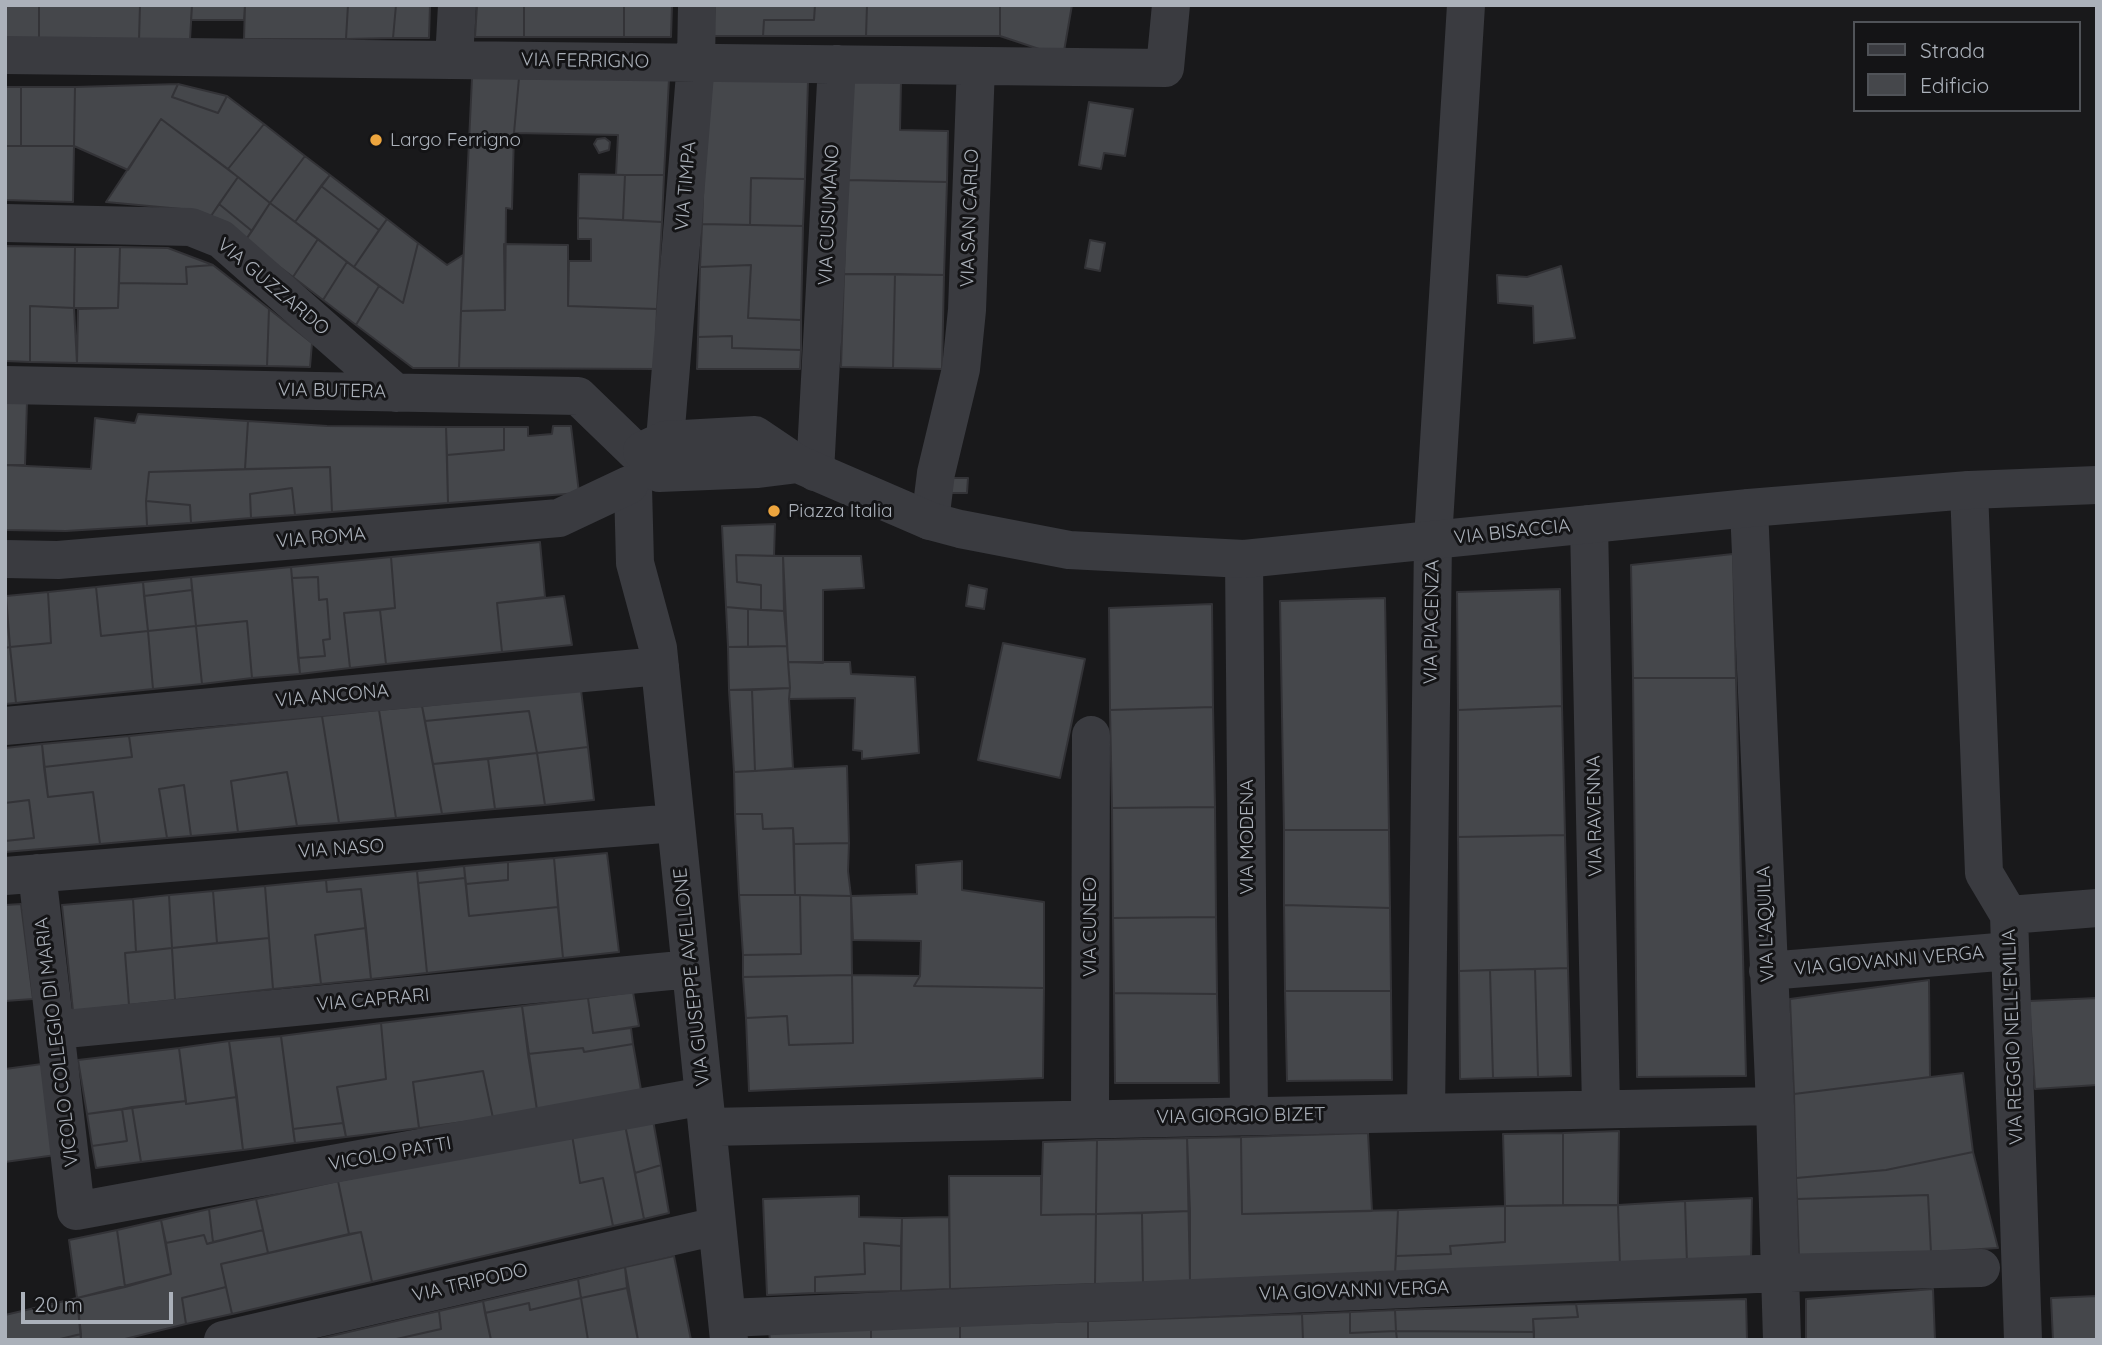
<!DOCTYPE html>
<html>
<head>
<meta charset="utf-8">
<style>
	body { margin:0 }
	#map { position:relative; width:2102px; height:1345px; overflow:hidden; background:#19191b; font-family:Quicksand,sans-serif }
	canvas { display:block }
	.frame { position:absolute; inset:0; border:7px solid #abb1ba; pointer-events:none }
	.legend { position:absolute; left:1853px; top:21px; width:228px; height:91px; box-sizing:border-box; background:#141416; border:2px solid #505358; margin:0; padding:9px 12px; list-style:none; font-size:21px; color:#abb1ba }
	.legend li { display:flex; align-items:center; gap:14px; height:35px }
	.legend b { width:35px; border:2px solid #505358 }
	.scale { position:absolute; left:21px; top:1292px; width:152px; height:32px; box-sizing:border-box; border:4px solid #abb1ba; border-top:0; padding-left:9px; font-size:21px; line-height:24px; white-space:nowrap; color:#abb1ba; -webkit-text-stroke:5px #141416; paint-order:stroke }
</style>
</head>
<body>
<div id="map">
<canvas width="2102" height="1345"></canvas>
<div class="frame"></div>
<ul class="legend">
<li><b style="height:9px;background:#3a3b40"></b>Strada</li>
<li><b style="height:19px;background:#45474b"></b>Edificio</li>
</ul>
<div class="scale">20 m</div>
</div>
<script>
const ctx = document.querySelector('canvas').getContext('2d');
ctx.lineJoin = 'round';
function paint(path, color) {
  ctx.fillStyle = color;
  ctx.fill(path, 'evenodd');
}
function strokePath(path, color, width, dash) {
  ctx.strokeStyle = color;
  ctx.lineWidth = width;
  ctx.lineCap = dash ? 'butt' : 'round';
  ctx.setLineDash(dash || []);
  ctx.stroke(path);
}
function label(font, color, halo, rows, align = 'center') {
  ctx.font = font + ' Quicksand,sans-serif';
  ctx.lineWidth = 6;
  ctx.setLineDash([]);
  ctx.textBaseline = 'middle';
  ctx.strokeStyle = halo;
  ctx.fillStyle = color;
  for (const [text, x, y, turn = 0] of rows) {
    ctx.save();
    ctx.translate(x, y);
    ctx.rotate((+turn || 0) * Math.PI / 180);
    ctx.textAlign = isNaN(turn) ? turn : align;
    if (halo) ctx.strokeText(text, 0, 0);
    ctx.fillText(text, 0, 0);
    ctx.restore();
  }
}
const building = new Path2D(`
	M5 5H39V39L5 38Z
	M39 5H140L139 40 39 39Z
	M140 5H192L190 40H139Z
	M192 5H245L244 20H191Z
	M245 5H348L346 39H244Z
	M348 5H396L393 38 346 39Z
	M396 5H430L429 38H393Z
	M477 5H524V37H475Z
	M524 5H624V37H524Z
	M624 5H672L671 37H624Z
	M715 5H815L814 20H764L763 36H713Z
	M815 5H867L866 36H763L764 20H814Z
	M867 5H1000V36H866Z
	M1000 5H1072L1063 57 1000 36Z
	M472 78H519L514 133 512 209 506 208 505 310 461 311Z
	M519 78 669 79 664 175H616L618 135 514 133Z
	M707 79 808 81 805 179 751 178 750 225 702 224Z
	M849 79 901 81 900 130 948 131 947 182 847 180Z
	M178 84 172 97 218 113 227 96 264 124 228 169 161 119 128 170 74 146 75 87Z
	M178 84 227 96 218 113 172 97Z
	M5 87H21V146H5Z
	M21 87H75L74 146H21Z
	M1089 102 1133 109 1125 156 1104 153 1101 169 1079 165Z
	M161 119 238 177 211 216 192 210 106 202Z
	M264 124 305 156 270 203 228 169Z
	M605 138 610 142 609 150 599 153 594 144 597 139Z
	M5 146H74L73 202 5 200Z
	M305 156 330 175 295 222 270 203Z
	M579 174 625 175 623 220 578 218Z
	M330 175 387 219 379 230 321 186Z
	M625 175H664L662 222 623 220Z
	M238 177 270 203 252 231 219 204Z
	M751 178 805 179 803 226 750 225Z
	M847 180 947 182 944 275 844 274Z
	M321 186 379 230 354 267 295 222Z
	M270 203 318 239 293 277 245 241Z
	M219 204 252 231 245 241 211 216Z
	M578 218 662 222 657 309 568 306 569 261H591V239H578Z
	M387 219 418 243 403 303 354 267Z
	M702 224 803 226 801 320 748 318 751 265 700 267Z
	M318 239 347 262 323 300 293 277Z
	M1090 240 1105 243 1100 271 1085 268Z
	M418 243 447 265 463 255 459 368H413L356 325 379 286 403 303Z
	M504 244 568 245V306L657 309 655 369 459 368 461 311 505 310Z
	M5 246 75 247 74 308 30 306V362L5 361Z
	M75 247H120L118 308H74Z
	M120 247 168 248 213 265 186 267 187 284 119 283Z
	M347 262 379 286 356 325 323 300Z
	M213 265 269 309 267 366 77 363 78 309 118 308 119 283 187 284 186 267Z
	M751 265 748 318 801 320V350L732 348V336L698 337 700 267Z
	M1561 266 1575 338 1534 343 1533 306 1498 303 1497 275 1527 277Z
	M844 274H895L893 368 841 367Z
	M895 274 944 275 942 369 893 368Z
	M30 306 74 308 77 363 30 362Z
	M269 309 312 343 310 367 267 366Z
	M732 336V348L801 350 800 369H697L698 337Z
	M5 402H27L25 465H5Z
	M138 414 248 421 245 469 149 472 146 501 147 526 66 531 5 530V465L91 469 95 418 135 423Z
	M248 421 327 426 446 427 448 503 332 512 330 467 245 469Z
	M553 426H571L579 493 448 503 447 455 504 450V427H528V436L552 434Z
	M446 427H504V450L447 455Z
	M330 467 332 512 295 515 292 488 250 494 251 518 191 523 190 505 146 501 149 472Z
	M950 478H968L967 493H950Z
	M292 488 295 515 251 518 250 494Z
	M146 501 190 505 191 523 147 526Z
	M775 524 774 556 736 555 737 582 761 585V610L726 607 722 526Z
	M540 542 545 597 497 603 502 652 386 664 380 610 395 608 391 557Z
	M1733 554 1736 678H1633L1631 565Z
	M736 555 783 556 784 611 761 610V585L737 582Z
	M783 556H861L864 588 823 590V663L788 662Z
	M391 557 395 608 344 613 350 668 300 674 298 658 325 656 323 640 330 639 327 599 319 600 318 577 292 578 291 567Z
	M291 567 300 674 252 678 247 621 196 626 191 577Z
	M191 577 192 590 144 596 143 582Z
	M318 577 319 600 327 599 330 639 323 640 325 656 298 658 292 578Z
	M143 582 148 631 101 636 96 587Z
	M969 585 987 589 984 609 966 606Z
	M96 587 101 636 148 631 153 689 16 703 10 647 51 643 48 592Z
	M1560 589 1562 706 1458 710 1457 592Z
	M192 590 196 626 148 631 144 596Z
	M48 592 51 643 10 647 6 596Z
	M5 596 10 647 5 648Z
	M564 596 572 645 502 652 497 603Z
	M1385 598 1389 830H1284L1280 601Z
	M1212 604 1213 707 1110 710 1109 608Z
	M726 607 748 609V647H728Z
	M748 609 784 611 787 646 748 647Z
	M380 610 386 664 350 668 344 613Z
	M247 621 252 678 202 684 196 626Z
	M196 626 202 684 153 689 148 631Z
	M1003 643 1085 659 1060 778 978 760Z
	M787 646 790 688 729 690 728 647Z
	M10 647 16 703 5 704V648Z
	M788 662H850L851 674 915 677 919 753 862 759V751L853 750 855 698 789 699 790 688Z
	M1633 678H1736L1746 1076 1637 1077Z
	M790 688 789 699 793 768 755 771 752 690Z
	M581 690 588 747 537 753 529 711 425 721 422 706Z
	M729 690H752L755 771 734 772Z
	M422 706 442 814 396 818 379 710Z
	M1562 706 1565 835 1458 837V710Z
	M1213 707 1215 807 1112 808 1110 710Z
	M379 710 396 818 339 823 322 716Z
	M529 711 537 753 433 764 425 721Z
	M322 716 339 823 297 826 287 772 231 781 238 832 191 836 184 785 159 789 167 838 100 844 93 792 48 797 44 767 132 757 129 736Z
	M129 736 132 757 44 767 42 744Z
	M42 744 48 797 93 792 100 844 5 852V841L34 838 29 800 5 803V748Z
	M588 747 594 800 545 805 537 753Z
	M537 753 545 805 495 809 488 759Z
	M488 759 495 809 442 814 433 764Z
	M847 766 849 843 794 844 793 828 763 829 762 814H735L734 772Z
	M287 772 297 826 238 832 231 781Z
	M184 785 191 836 167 838 159 789Z
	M29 800 34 838 5 841V803Z
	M1215 807 1216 917 1113 918 1112 808Z
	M735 814H762L763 829 793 828 795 895H739Z
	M1284 830H1389L1390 908 1284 905Z
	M1565 835 1568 968 1459 971 1458 837Z
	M849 843 848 871 851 896 795 895 794 844Z
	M607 853 619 952 563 958 554 858Z
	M554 858 558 907 469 916 466 884 508 880V862Z
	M962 861V890L1044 902V988L914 986 920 976 921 941 853 940 851 896 917 894 916 865Z
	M508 862V880L466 884 464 866Z
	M464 866 465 878 418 883 417 871Z
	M417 871 427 973 371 979 361 889 327 892 326 880Z
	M465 878 469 916 558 907 563 958 427 973 418 883Z
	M326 880 327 892 361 889 366 928 315 935 321 984 273 989 265 886Z
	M265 886 269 938 217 943 213 891Z
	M213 891 217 943 172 948 169 895Z
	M169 895 172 948 136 952 133 899Z
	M739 895H800L801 954 743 955Z
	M800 895 851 896 852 975 743 977V955L801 954Z
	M133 899 136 952 125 953 129 1005 73 1011 62 905Z
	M21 904 33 999 5 1001V905Z
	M1284 905 1390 908 1391 991H1285Z
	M1216 917 1217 994 1114 993 1113 918Z
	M366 928 371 979 321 984 315 935Z
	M269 938 273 989 175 1000 172 948Z
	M172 948 175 1000 129 1005 125 953Z
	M1568 968 1571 1076 1538 1077 1535 969Z
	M1535 969 1538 1077 1493 1078 1490 970Z
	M1490 970 1493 1078 1460 1079 1459 971Z
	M852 975 920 976 914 986 1044 988 1043 1078 749 1091 746 1018 787 1016 789 1045 853 1043Z
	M852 975 853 1043 789 1045 787 1016 746 1018 743 977Z
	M1929 980 1930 1077 1794 1094 1790 999Z
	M1285 991H1391L1392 1080 1287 1081Z
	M633 992 639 1026 593 1033 588 998Z
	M1114 993 1217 994 1219 1083H1115Z
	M588 998 593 1033 631 1028 633 1044 584 1052 583 1048 528 1054 522 1006Z
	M2097 998V1085L2035 1089 2029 1001Z
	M522 1006 537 1110 493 1118 483 1071 413 1082 419 1128 346 1137 337 1087 386 1079 381 1023Z
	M381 1023 386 1079 337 1087 343 1123 293 1129 281 1036Z
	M281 1036 295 1143 243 1150 229 1041Z
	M229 1041 237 1097 186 1104 179 1048Z
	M633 1044 641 1090 537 1110 528 1054 583 1048 584 1052Z
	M179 1048 186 1101 87 1114 78 1060Z
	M42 1064 56 1155 5 1162V1069Z
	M483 1071 493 1118 419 1128 413 1082Z
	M1963 1073 1973 1152 1886 1170 1796 1178 1794 1094Z
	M237 1097 243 1150 141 1162 132 1107 186 1101V1104Z
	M132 1107 141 1162 96 1168 92 1146 127 1141 122 1109Z
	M122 1109 127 1141 92 1146 87 1114Z
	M653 1120 661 1165 635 1173 625 1125Z
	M343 1123 346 1137 295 1143 293 1129Z
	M625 1125 644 1219 613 1226 603 1178 580 1183 572 1135Z
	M1619 1131 1618 1205H1563V1133Z
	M1368 1133 1372 1211 1242 1214 1241 1137Z
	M1563 1133V1205L1505 1206 1503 1134Z
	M572 1135 580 1183 603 1178 613 1226 372 1282 361 1232 349 1234 338 1181Z
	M1241 1137 1242 1214 1398 1210 1395 1274 1190 1281 1187 1138Z
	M1187 1138 1190 1211 1096 1214 1097 1140Z
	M1097 1140 1096 1214 1041 1215 1043 1142Z
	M1973 1152 1998 1248 1931 1252 1928 1195 1797 1199 1796 1178 1886 1170Z
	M661 1165 669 1213 644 1219 635 1173Z
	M949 1176H1041V1215L1096 1214 1095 1284 950 1289Z
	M338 1181 349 1234 268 1253 256 1199Z
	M1928 1195 1931 1252 1799 1258 1797 1199Z
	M859 1196V1217L902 1218 901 1246 864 1243 865 1274 815 1277V1293L767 1295 763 1199Z
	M1752 1198 1751 1262 1687 1264 1685 1201Z
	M256 1199 263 1230 213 1242 209 1209Z
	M1685 1201 1687 1264 1620 1266 1618 1205Z
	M1618 1205 1620 1266 1395 1274 1396 1256 1451 1254 1450 1246 1505 1242V1206Z
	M1505 1206V1242L1450 1246 1451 1254 1396 1256 1398 1210Z
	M209 1209 213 1242 207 1244 204 1235 166 1243 161 1220Z
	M1190 1211V1281L1143 1283 1142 1213Z
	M1142 1213 1143 1283 1095 1284 1096 1214Z
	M949 1217 950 1289 901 1291 902 1218Z
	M161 1220 171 1274 125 1287 117 1230Z
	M117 1230 125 1287 77 1298 69 1240Z
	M263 1230 268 1253 221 1264 226 1287 182 1298 186 1324 121 1340H81L77 1298 171 1274 166 1243 204 1235 207 1244Z
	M361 1232 372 1282 232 1314 221 1264Z
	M864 1243 901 1246V1291L815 1293V1277L865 1274Z
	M674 1256 691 1340H638L625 1267Z
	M625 1267 627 1288 581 1298 578 1279Z
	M578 1279 581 1298 530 1310 529 1303 485 1313 483 1301Z
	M226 1287 232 1314 186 1324 182 1298Z
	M627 1288 638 1340H588L581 1298Z
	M1933 1289 1935 1340H1806V1299Z
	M2097 1296V1340H2053L2051 1298Z
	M77 1298 81 1334 56 1340H5V1315Z
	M581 1298 588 1340H491L485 1313 529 1303 530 1310Z
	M1746 1299 1747 1340H1534L1533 1319 1578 1317 1576 1304Z
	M483 1301 491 1340H392L441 1329 439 1311Z
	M1576 1304 1578 1317 1533 1319 1534 1332 1396 1331 1395 1310Z
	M1395 1310 1396 1331 1350 1333V1312Z
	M439 1311 441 1329 392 1340H314Z
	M1350 1312V1333L1396 1331 1397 1340H1303L1302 1314Z
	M1302 1314 1303 1340H1088V1321Z
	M1088 1321V1340H960V1325Z
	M960 1325V1340H871V1328Z
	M871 1328V1340H770L769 1332Z
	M1396 1331 1534 1332V1340H1397Z
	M81 1334V1340H56Z`);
const minor = new Path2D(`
	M5 55 1165 68 1171 5
	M454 60 457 5
	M5 223 191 227 221 239 396 393
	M5 385 578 396 636 452
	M657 461 665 440 696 62 697 5
	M815 472 837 64
	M633 487 635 563 658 648 729 1340
	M1969 490 1984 873 2009 915 2023 1340
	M1749 508 1775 1106 1782 1340
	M930 521 936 473 961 369 967 310 976 66
	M1589 524 1601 1109
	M1244 559 1249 1116
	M5 726 660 666
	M37 873 76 1211 704 1096
	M5 876 676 823
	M2009 915 2097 908
	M1768 971 2010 951
	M55 1030 691 969
	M1426 1113 1433 539 1466 5
	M1090 1119 1091 735
	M707 1127 1775 1106
	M727 1318 1780 1273 1981 1268
	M223 1340 717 1226`);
const tertiary = new Path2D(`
	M642 451 665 440 755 435 798 464 930 521 960 529 1069 550 1244 559 1749 508 1969 490 2097 485
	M659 473 758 469 798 464
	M5 559 58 560 559 518 629 485`);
const markers = [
	[376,140,7,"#eda53e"],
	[774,511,7,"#eda53e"]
];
const streetNames = [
	["VIA FERRIGNO",585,61,1],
	["VIA TIMPA",686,186,-85],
	["VIA CUSUMANO",829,215,-87],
	["VIA SAN CARLO",970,218,-88],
	["VIA GUZZARDO",273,287,40],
	["VIA BUTERA",332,391,1],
	["VIA BISACCIA",1512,532,-6],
	["VIA ROMA",321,538,-5],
	["VIA PIACENZA",1432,622,-89],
	["VIA ANCONA",332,696,-5],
	["VIA RAVENNA",1595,816,-91],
	["VIA MODENA",1247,837,-90],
	["VIA NASO",341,849,-4],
	["VIA L'AQUILA",1766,924,-92],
	["VIA CUNEO",1090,927,-90],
	["VIA GIOVANNI VERGA",1889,961,-5],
	["VIA GIUSEPPE AVELLONE",692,977,-96],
	["VIA CAPRARI",373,1000,-5],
	["VIA REGGIO NELL'EMILIA",2013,1037,-92],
	["VICOLO COLLEGIO DI MARIA",57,1042,-97],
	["VIA GIORGIO BIZET",1241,1116,-1],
	["VICOLO PATTI",390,1154,-10],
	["VIA TRIPODO",470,1283,-13],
	["VIA GIOVANNI VERGA",1354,1291,-2]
];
const poiNames = [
	["Largo Ferrigno",390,140],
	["Piazza Italia",788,511]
];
paint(building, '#45474b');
strokePath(building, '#333337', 2);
strokePath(minor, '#3a3b40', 38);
strokePath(tertiary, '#3a3b40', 38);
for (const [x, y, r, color] of markers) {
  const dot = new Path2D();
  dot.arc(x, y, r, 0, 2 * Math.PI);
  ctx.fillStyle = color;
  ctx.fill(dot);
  strokePath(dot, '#141416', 2.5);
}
label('19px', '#abb1ba', '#141416', streetNames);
label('19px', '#abb1ba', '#141416', poiNames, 'left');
</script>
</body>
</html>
